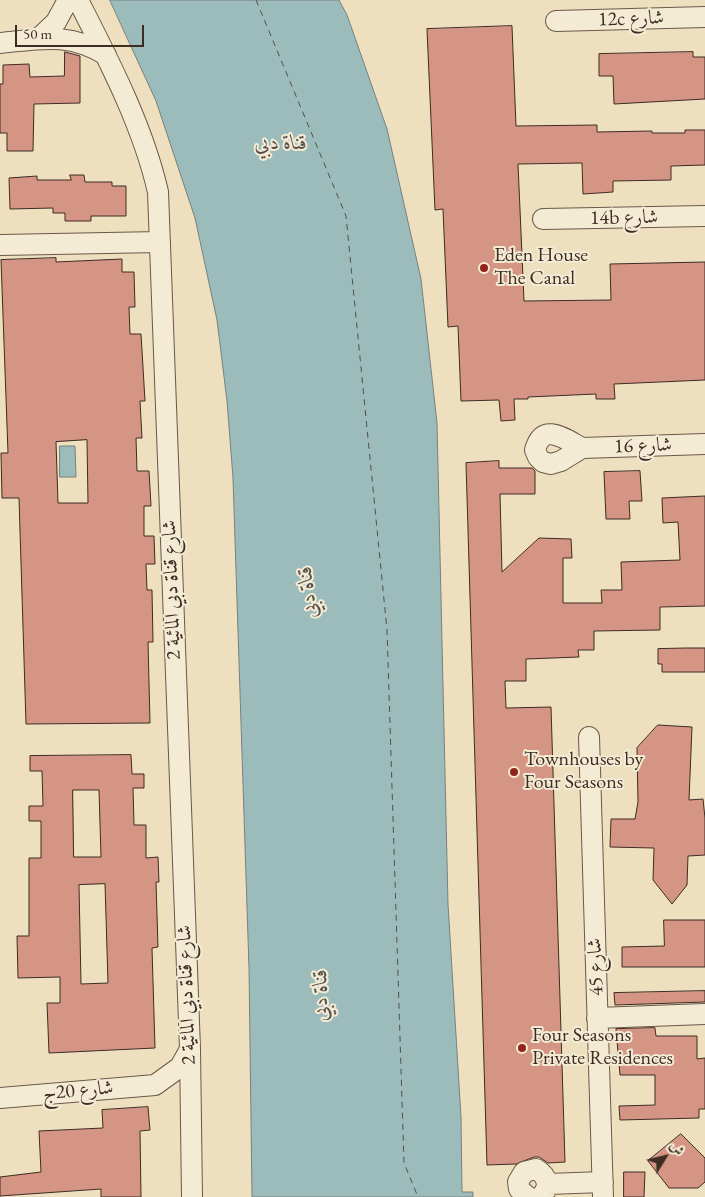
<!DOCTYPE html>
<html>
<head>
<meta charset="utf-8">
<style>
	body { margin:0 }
	#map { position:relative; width:705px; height:1197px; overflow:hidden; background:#eee0bf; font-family:"EB Garamond",Amiri,serif }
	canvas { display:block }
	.north { position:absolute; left:640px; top:1132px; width:50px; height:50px; -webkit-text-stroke:4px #f4ebd5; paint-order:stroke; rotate:54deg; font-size:14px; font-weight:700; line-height:20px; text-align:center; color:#3e2b22 }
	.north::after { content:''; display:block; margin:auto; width:18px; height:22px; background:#3e2b22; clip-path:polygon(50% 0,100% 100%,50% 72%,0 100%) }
	.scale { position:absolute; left:15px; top:25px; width:129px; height:22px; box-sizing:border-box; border:2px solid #3e2b22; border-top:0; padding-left:6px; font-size:15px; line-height:18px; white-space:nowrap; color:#3e2b22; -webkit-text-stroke:4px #f4ebd5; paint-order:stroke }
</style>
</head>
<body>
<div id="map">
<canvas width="705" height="1197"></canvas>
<div class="north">ش</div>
<div class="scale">50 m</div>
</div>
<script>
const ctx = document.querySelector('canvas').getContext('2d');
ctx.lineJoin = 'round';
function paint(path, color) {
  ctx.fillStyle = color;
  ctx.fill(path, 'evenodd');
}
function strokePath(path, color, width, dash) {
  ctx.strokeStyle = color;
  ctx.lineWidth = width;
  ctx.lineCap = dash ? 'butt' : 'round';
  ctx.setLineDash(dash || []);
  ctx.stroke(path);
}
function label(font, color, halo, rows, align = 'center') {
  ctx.font = font + ' "EB Garamond",Amiri,serif';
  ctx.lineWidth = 4;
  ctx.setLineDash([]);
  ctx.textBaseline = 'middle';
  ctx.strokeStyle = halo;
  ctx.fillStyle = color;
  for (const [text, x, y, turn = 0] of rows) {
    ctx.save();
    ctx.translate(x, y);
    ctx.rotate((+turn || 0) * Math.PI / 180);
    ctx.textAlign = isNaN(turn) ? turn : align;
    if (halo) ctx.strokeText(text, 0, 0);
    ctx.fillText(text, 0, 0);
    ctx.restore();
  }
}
const water = new Path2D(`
	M110 0H339L347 15 387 129 421 279 437 423 448 904 461 1117 462 1192H473V1197H252L249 968 233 478 227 401 217 320 195 218 156 101Z
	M60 446H75L76 477H60Z`);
const ferry = new Path2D(`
	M256 0 346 216 387 630 404 1163 418 1197`);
const building = new Path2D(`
	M512 26 516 126 597 125V132L652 131V133H685V130H705V165L671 166V180L613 181V192L583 194 582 163 518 164 524 301 611 300 610 264 705 262V380L614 384 615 399H596V394L528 397V399H514L515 420 501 421 499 400 461 401 458 326 448 327 443 209 435 210 427 29Z
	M65 52 80 56V103L34 104 33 151H7V133H0V84H3V65L29 64 30 77 64 76Z
	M693 52V57H705V99L614 104 613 76H599V54Z
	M70 175H84L85 182H112V186H126V216H91V221H65V213H53V208L10 209 9 178 37 176V180H71Z
	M56 258V262L122 259V272H134L135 307H129L130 334H141L145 401H140L142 438H136L137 471H149L151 506H144V536H154L155 564H146L147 590H152L153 642H148L150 723 26 724 19 498H2L1 453H8L1 260ZM87 440 88 503H58L56 442Z
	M499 461V468H532L535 471V494H500L502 572 539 538 571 539 572 558H563V603H602L601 590H622L621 562 680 560 678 522 663 523 662 498 705 496V606L660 607V630L594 631V650H578L579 657 526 659V681H505L506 708 551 707 565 1162 548 1163 539 1157H534L516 1164 487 1165 466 463Z
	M640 471 642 501H629L630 519H606L604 472Z
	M687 648H705V672H662V664H658V649Z
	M658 725 692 727 689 800 703 799 705 818V855L688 856 687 885 672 904 653 880 654 848 610 847 611 819H635L638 802 637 748Z
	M131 755 132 774H144V788H133L134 825H146V858L158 857 159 882H156L158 947 152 948 155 1048 49 1053 47 1003H60V977L18 978 17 936H29V858H41V821H29V806H43L42 771H30V756ZM73 790H99L101 857H74ZM105 884 108 983 81 984 79 885Z
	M664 920H705V967H622V947L664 946Z
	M705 991V1002L615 1005 614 993Z
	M655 1028 656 1036H697V1059L705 1058V1109H699V1118L620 1120 619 1106 655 1105V1075H620L616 1029Z
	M148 1107 150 1130 140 1131 141 1197H101V1189L0 1196V1177L41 1172 39 1131 103 1128 102 1110Z
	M681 1134 705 1158V1182L698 1188H669L648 1161Z
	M624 1172H645L644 1197H624Z`);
const minor = new Path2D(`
	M78 0C109 61 143 126 158 192L190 1049 192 1197
	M556 21 705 17
	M38 39 56 22 68 0
	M0 43C41 39 69 32 106 55
	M543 219 705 216
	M0 245 160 242
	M582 448C565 439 543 421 535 450L538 457 543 462 551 464 561 461 582 448 705 444
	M589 737 603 1197
	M597 1018 705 1014
	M0 1098 155 1085 180 1067 190 1049
	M548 1184 603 1182
	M528 1197 519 1189 518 1182 524 1172 536 1169C548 1176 551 1188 540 1197`);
const markers = [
	[484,268,5,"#8f2418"],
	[514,772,5,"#8f2418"],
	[522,1048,5,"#8f2418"]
];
const streetNames = [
	["12c شارع",631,19,-2],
	["14b شارع",624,218,-1],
	["شارع 16",643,446,-2],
	["شارع قناة دبي المائية 2",172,590,-92],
	["شارع 45",596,967,-92],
	["شارع قناة دبي المائية 2",187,995,-92],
	["شارع 20ج",78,1091,-5]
];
const poiNames = [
	["Eden House",494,256],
	["The Canal",494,279],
	["Townhouses by",524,760],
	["Four Seasons",524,783],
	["Four Seasons",532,1036],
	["Private Residences",532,1059]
];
const waterNames = [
	["قناة دبي",281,143],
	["قناة دبي",308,592,-97],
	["قناة دبي",321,995,-91]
];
paint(water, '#9cbbbb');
strokePath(water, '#76817e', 1);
strokePath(ferry, '#564f48', 1, [6, 5]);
paint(building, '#d59585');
strokePath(building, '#3e2b22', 1);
strokePath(minor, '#6a5849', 22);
strokePath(minor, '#f4ebd5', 20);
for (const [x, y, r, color] of markers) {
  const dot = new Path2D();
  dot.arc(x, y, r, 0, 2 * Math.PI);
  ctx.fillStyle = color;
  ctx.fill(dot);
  strokePath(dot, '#f4ebd5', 2);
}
label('20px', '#3e2b22', '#f4ebd5', streetNames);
label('20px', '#3e2b22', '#f4ebd5', poiNames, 'left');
label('italic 21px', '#564f48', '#f4ebd5', waterNames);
</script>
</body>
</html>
